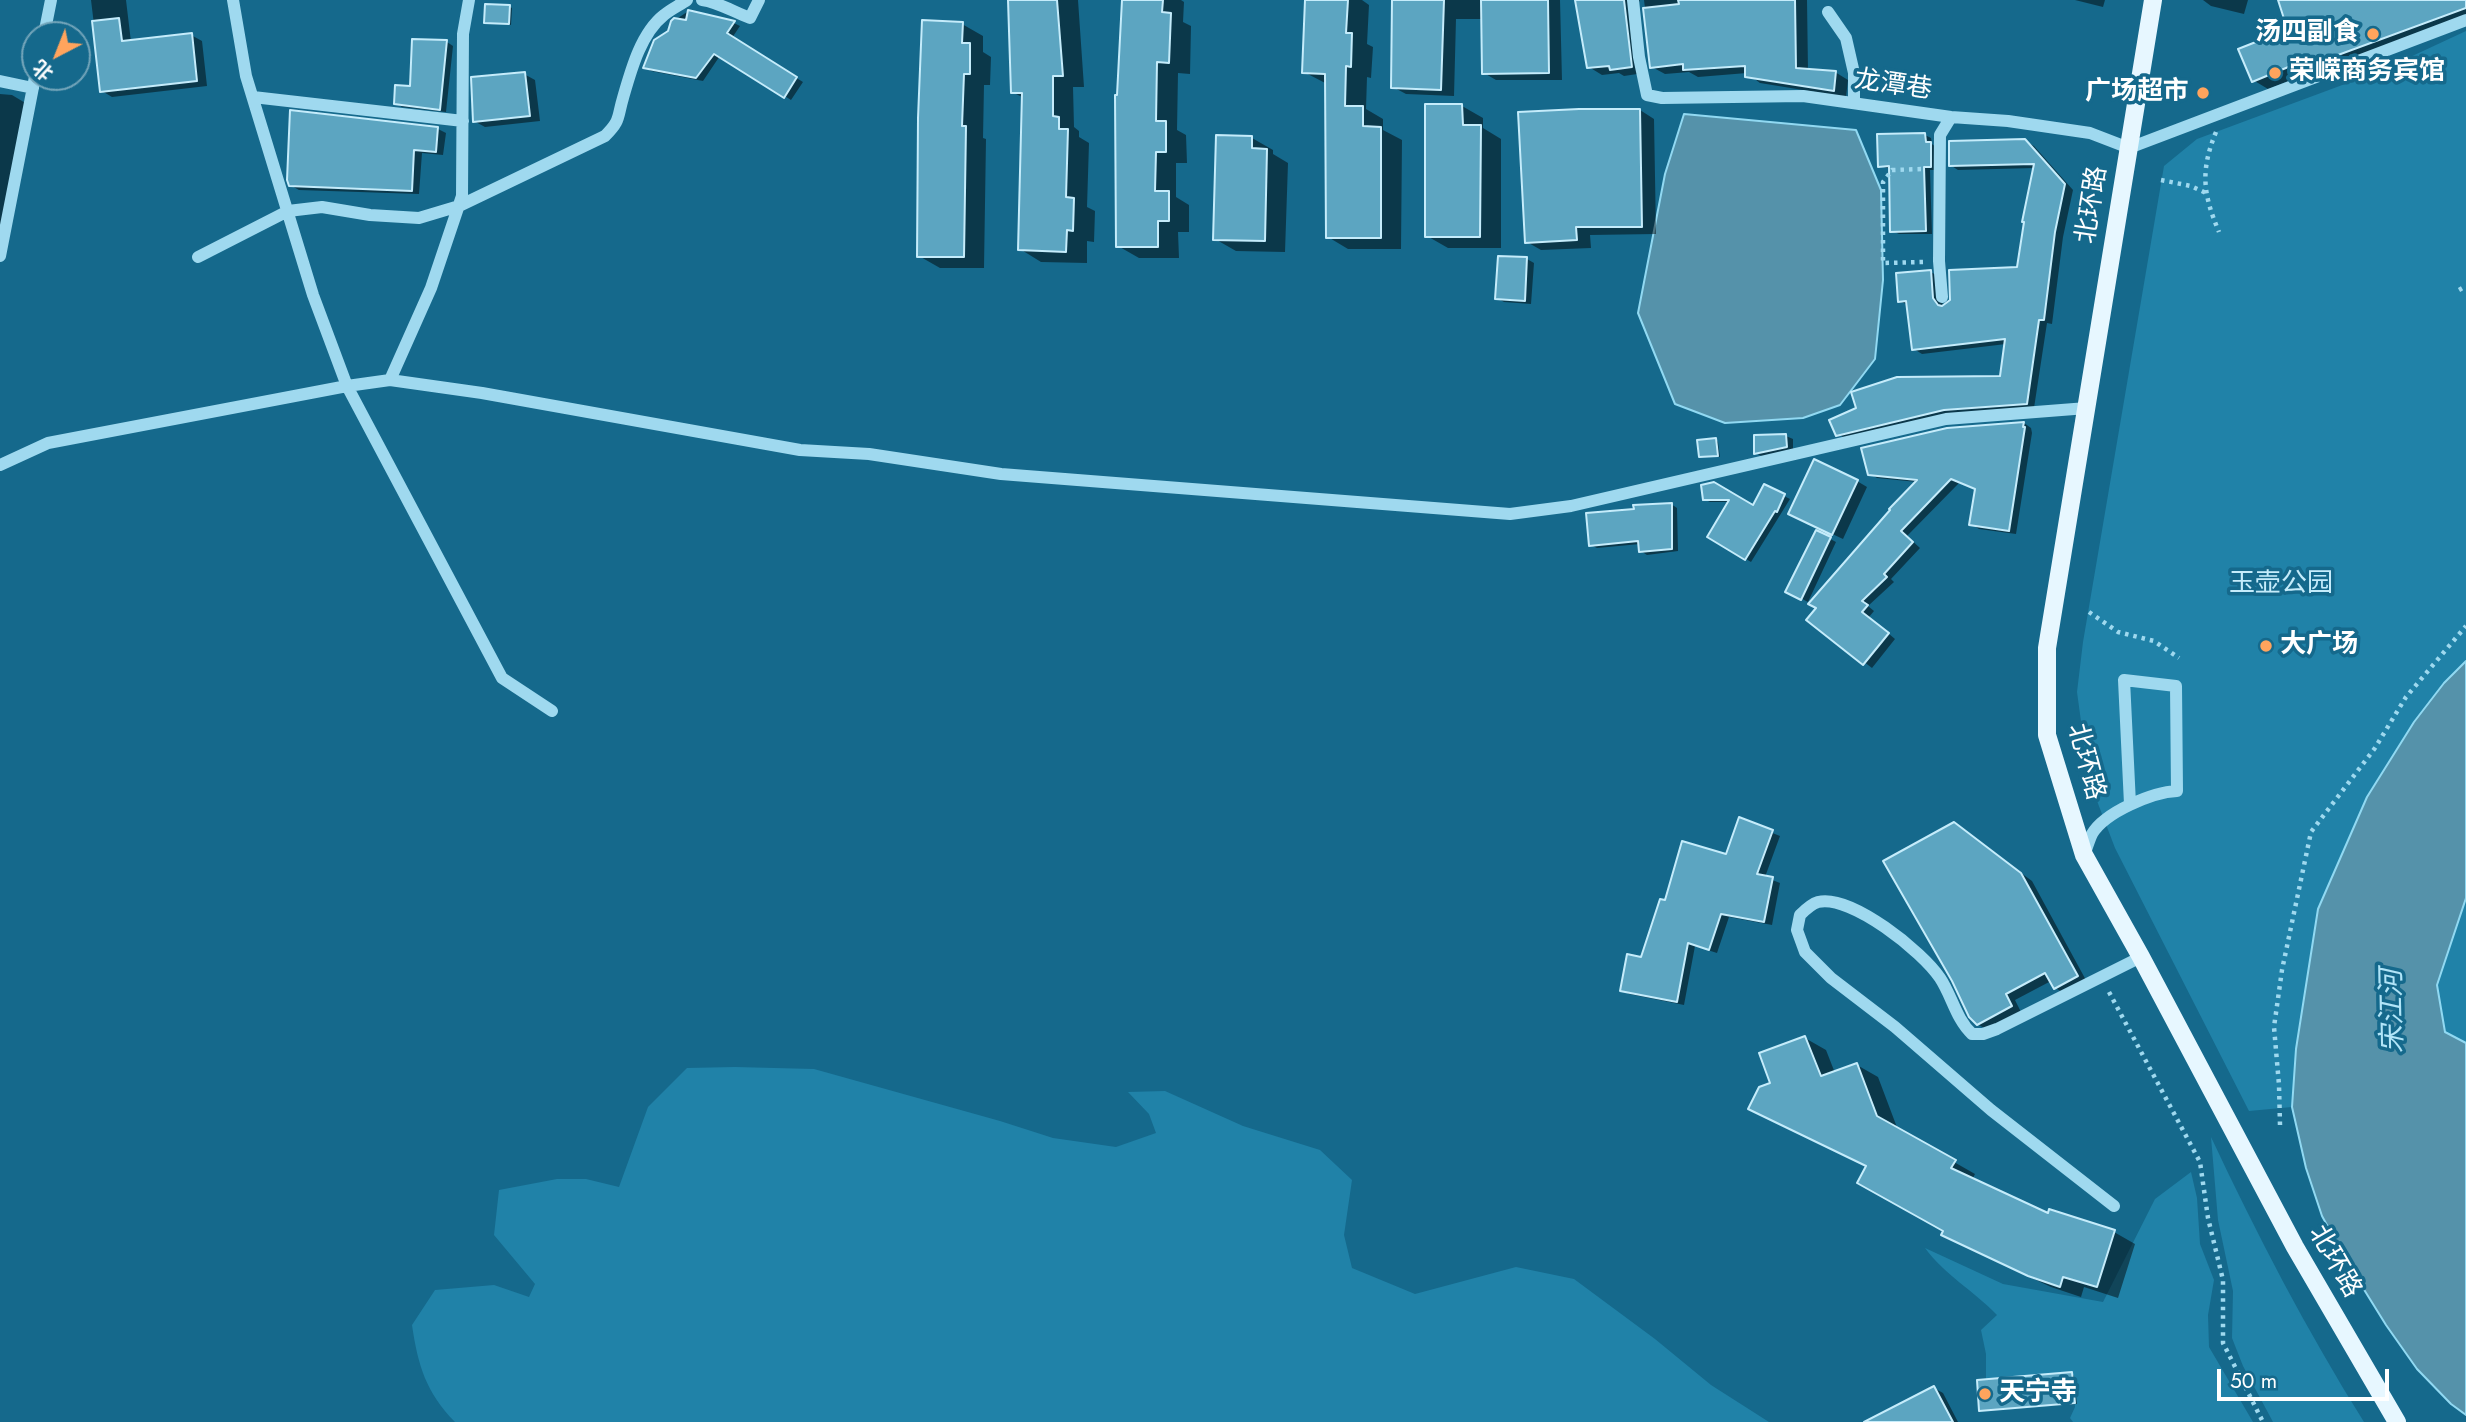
<!DOCTYPE html>
<html>
<head>
<meta charset="utf-8">
<style>
	body { margin:0 }
	#map { position:relative; width:2466px; height:1422px; overflow:hidden; background:#15698c; font-family:Jost,"Noto Sans SC",sans-serif }
	canvas { display:block }
	.north { position:absolute; left:21px; top:21px; width:70px; height:70px; box-sizing:border-box; background:#15698c; border:2px solid #73a5ba; border-radius:50%; rotate:222deg; font-size:19px; font-weight:700; line-height:28px; text-align:center; color:#fff }
	.north::after { content:''; display:block; margin:auto; width:24px; height:32px; background:#ffa45d; clip-path:polygon(50% 0,100% 100%,50% 72%,0 100%) }
	.scale { position:absolute; left:2217px; top:1369px; width:172px; height:32px; box-sizing:border-box; border:4px solid #fff; border-top:0; padding-left:9px; font-size:21px; line-height:24px; white-space:nowrap; color:#fff; -webkit-text-stroke:5px #15698c; paint-order:stroke }
</style>
</head>
<body>
<div id="map">
<canvas width="2466" height="1422"></canvas>
<div class="north">北</div>
<div class="scale">50 m</div>
</div>
<script>
const ctx = document.querySelector('canvas').getContext('2d');
ctx.lineJoin = 'round';
function paint(path, color) {
  ctx.fillStyle = color;
  ctx.fill(path, 'evenodd');
}
function strokePath(path, color, width, dash) {
  ctx.strokeStyle = color;
  ctx.lineWidth = width;
  ctx.lineCap = dash ? 'butt' : 'round';
  ctx.setLineDash(dash || []);
  ctx.stroke(path);
}
function label(font, color, halo, rows, align = 'center') {
  ctx.font = font + ' Jost,"Noto Sans SC",sans-serif';
  ctx.lineWidth = 7;
  ctx.setLineDash([]);
  ctx.textBaseline = 'middle';
  ctx.strokeStyle = halo;
  ctx.fillStyle = color;
  for (const [text, x, y, turn = 0] of rows) {
    ctx.save();
    ctx.translate(x, y);
    ctx.rotate((+turn || 0) * Math.PI / 180);
    ctx.textAlign = isNaN(turn) ? turn : align;
    if (halo) ctx.strokeText(text, 0, 0);
    ctx.fillText(text, 0, 0);
    ctx.restore();
  }
}
const green = new Path2D(`
	M2466 31V661L2444 683 2414 722 2367 797 2318 909 2296 1049 2292 1107 2249 1111 2115 848 2089 780 2077 692 2083 642 2164 166 2197 139 2380 71Z
	M2466 898V1043L2445 1032 2437 985Z
	M735 1067 814 1069 1000 1121 1053 1138 1116 1147 1156 1133 1149 1114 1128 1092 1165 1091 1243 1126 1320 1150 1352 1180 1344 1235 1352 1268 1415 1294 1516 1267 1574 1279 1655 1339 1711 1385 1769 1422H455C426 1392 418 1366 412 1325L435 1290 494 1285 529 1297 535 1284 494 1235 499 1190 557 1179H586L619 1187 648 1107 687 1068Z
	M2211 1137C2257 1235 2307 1331 2364 1422H2273L2243 1366 2232 1338 2233 1291 2218 1220Z
	M2191 1172 2197 1198 2200 1244 2214 1280 2208 1315 2209 1347 2253 1422H2073L2070 1418 2075 1407 2072 1373 1986 1379V1354L1981 1330 1997 1315C1974 1291 1945 1275 1925 1248L2003 1284 2103 1302 2155 1199Z`);
const water = new Path2D(`
	M1684 114 1856 130 1881 190 1883 280 1875 359 1840 405 1803 418 1725 423 1675 404 1638 313 1665 174Z
	M2466 661V898L2437 985 2445 1032 2466 1043V1415L2451 1404 2417 1369 2386 1325 2350 1267 2322 1216 2306 1168 2292 1107 2296 1049 2318 909 2367 797 2414 722 2444 683Z`);
const shadow = new Path2D(`
	M91 0H126L131 42 191 35 202 41 207 86 112 97 102 91Z
	M1010 0H1078L1084 87H1073L1074 127 1079 131V137L1089 143 1087 207 1095 211 1094 242 1087 241V263L1041 262 1020 249 1024 98 1012 92Z
	M1123 0H1181L1184 2 1183 22 1191 26 1190 74 1178 73 1177 130 1186 135 1187 163H1176V197L1189 205V232H1178L1179 258H1139L1118 246Z
	M1307 0H1362L1369 5 1367 44 1373 47 1371 78 1367 77 1366 109 1383 119V130L1402 140 1401 249H1348L1328 237 1327 84 1304 72Z
	M1393 0H1560L1562 80H1496L1484 73 1483 19H1456L1454 96 1406 94 1393 87Z
	M1577 0H1640L1636 9 1644 73 1624 76 1619 73 1602 75 1589 67Z
	M1644 0H1807L1808 71 1835 72 1848 80 1846 97 1760 83 1747 73 1698 77 1689 72 1665 74 1652 67Z
	M2075 0H2105L2103 7Z
	M2203 0H2248L2244 14 2211 6Z
	M2280 0H2466V22L2317 77 2309 73 2268 89 2253 80 2296 28 2288 24Z
	M510 7 512 8 511 25 486 22Z
	M687 12 734 23 740 26 703 81 651 71 645 67 670 32 672 22Z
	M962 24 983 36V52L991 57 990 85H984L983 138 986 139 984 268H940L919 256Z
	M447 42 453 46 446 112 402 107 396 103 412 88Z
	M752 51 803 82 791 100 745 71Z
	M524 74 535 80 540 121 485 127 474 121Z
	M0 94 12 95 32 107 0 247Z
	M1462 106 1483 118V128L1501 139V248H1448L1427 236Z
	M1640 110 1654 119 1656 234 1590 235 1591 248 1541 250 1527 242Z
	M438 129 446 133 443 155 422 153 419 194 299 190 290 185Z
	M1925 135 1931 138 1932 144 1937 148V170H1930L1932 234H1899L1892 231 1891 169 1880 166Z
	M1252 138 1273 150V154L1288 163 1285 252 1236 251 1215 239Z
	M2025 141 2034 146 2073 190 2063 237 2052 324 2047 323 2034 408 1846 439 1838 434 2001 378 2006 344 1922 354 1914 349 1908 305 1900 301 1931 272 1939 277 1943 307 2019 269 2035 168 1958 170 1950 165Z
	M1499 257 1527 259 1534 263 1531 304 1504 302 1497 298Z
	M2024 423 2031 428 2032 433 2016 534 1979 529 1971 524 1977 489 1960 482 1907 536 1920 548 1891 579 1894 582 1868 606 1874 611 1869 617 1895 639 1872 668 1809 620 1917 482 1877 478 1869 473Z
	M1786 436 1793 439V450L1763 457 1756 453Z
	M1716 440 1718 442 1720 457 1700 456Z
	M1857 481 1867 487 1843 539 1800 519Z
	M1703 486 1754 507 1764 486 1790 499 1751 562 1709 537 1729 502H1710L1704 499Z
	M1671 504 1677 508 1678 551 1647 555 1641 551 1640 544 1597 548 1591 545 1635 511Z
	M1817 532 1836 542 1808 602 1787 591Z
	M1740 820 1780 836 1765 877 1780 883 1772 925 1729 917 1717 953 1695 946 1684 1005 1629 994 1622 990 1642 959 1666 903 1727 856Z
	M1954 824 2032 881 2087 982 2066 994 2055 988 2051 981 2015 1000 2021 1012 1988 1030 1977 1024Z
	M1805 1038 1826 1050 1835 1073 1857 1065 1878 1077 1898 1130 1975 1174 1972 1180 2049 1216 2114 1232 2135 1244 2118 1298 2084 1287 2081 1297 2051 1287 1964 1246 1943 1234 1945 1230 1867 1167 1771 1120 1772 1084Z
	M2072 1374 2074 1376 2077 1404 1981 1410Z
	M1934 1388 1943 1393 1958 1422H1889Z`);
const building = new Path2D(`
	M1008 0H1057L1063 76H1053V116L1059 117V129H1068L1066 197 1074 198 1073 231 1067 230 1066 252 1018 250 1022 93H1011Z
	M1122 0H1163L1162 12 1171 13 1169 63 1157 62 1156 121H1166V152H1156L1155 191H1169V221H1158V247H1116L1115 95H1117Z
	M1305 0H1348L1346 33H1352L1351 67 1346 66 1345 106H1363V126L1381 127V238H1326L1325 74 1302 73Z
	M1392 0H1444L1441 90 1391 88Z
	M1481 0H1548L1549 73 1482 74Z
	M1575 0H1624L1632 67 1610 70 1609 66 1587 68Z
	M1678 0H1795L1796 68 1836 71 1834 91 1745 77V66L1683 70V64L1650 68 1643 8 1679 4Z
	M2278 0H2466V8L2300 69 2298 63 2252 82 2238 49 2294 27 2286 25Z
	M485 4 510 5 509 24 484 23Z
	M688 10 735 21 727 33 797 77 784 98 714 54 696 78 643 68 654 40 668 31 671 21 674 18 686 20Z
	M119 18 122 41 192 33 197 81 100 92 92 21Z
	M922 20 963 22 962 43H970V74H964L962 126H966L964 257H917L918 118Z
	M412 39 447 40 440 110 394 104 395 85 410 86Z
	M525 72 530 116 473 122 471 77Z
	M1425 104H1462L1463 125H1481L1480 237H1425Z
	M1579 109H1640L1642 227H1576L1577 240 1525 243 1518 112Z
	M290 110 438 127 436 152 414 150 412 191 289 186 287 180Z
	M1925 133 1926 142H1931V167H1924L1926 231 1890 232 1889 166 1878 167 1877 134Z
	M1216 135 1252 136V148L1267 149 1265 241 1213 240Z
	M2025 139 2065 184 2055 232 2044 320H2039L2027 404 1944 410 1836 436 1829 420 1856 408 1851 392 1897 377 2000 376 2005 339 1912 350 1906 301 1898 302 1896 273 1931 270 1933 298 1938 305 1942 306 1950 300 1949 270 2017 267 2024 222H2022L2034 164 1949 166V141Z
	M1498 256 1527 257 1525 301 1495 299Z
	M2024 422 2023 427H2025L2009 531 1969 525 1975 489 1951 479 1901 531 1913 542 1884 574 1887 577 1862 601 1868 605 1862 612 1889 633 1863 665 1806 620 1816 608 1808 604 1890 510 1889 509 1917 480 1868 475 1861 448 1947 428Z
	M1786 434 1787 447 1754 454V435Z
	M1716 438 1718 456 1699 457 1697 440Z
	M1814 459 1858 480 1832 535 1788 514Z
	M1714 482 1753 505 1764 484 1785 494 1777 512 1775 511 1745 560 1707 537 1729 500H1703L1701 485Z
	M1672 503V549L1639 552 1638 541 1589 546 1586 513 1634 509 1633 505Z
	M1816 530 1831 537 1801 600 1785 592Z
	M1739 817 1773 830 1757 874 1773 877 1764 922 1721 914 1709 950 1688 943 1677 1002 1620 991 1627 954 1641 957 1660 899 1665 900 1682 841 1726 854Z
	M1954 822 2021 873 2078 976 2054 989 2045 973 2006 994 2012 1006 1977 1025 1969 1017 1952 981 1883 861Z
	M1805 1036 1821 1076 1857 1063 1877 1116 1956 1160 1951 1168 2048 1213 2049 1209 2115 1230 2097 1287 2063 1277 2060 1287 2028 1276 1941 1235 1943 1231 1857 1183 1866 1166 1748 1109 1759 1087 1770 1083 1759 1053Z
	M2072 1372 2075 1403 1979 1411 1977 1380Z
	M1934 1386 1953 1422H1864Z`);
const path = new Path2D(`
	M2216 132C2200 171 2203 194 2219 232
	M2161 180 2191 186 2206 193
	M1923 262 1883 263V182L1892 170 1924 169
	M2459 290 2466 286
	M2089 612 2118 632 2154 641 2179 658
	M2109 992 2200 1162 2208 1218 2223 1280V1343L2263 1422
	M2280 1125 2279 1085 2274 1027 2282 970 2311 832 2375 748 2406 697 2466 626`);
const minor = new Path2D(`
	M233 0 246 76 313 295 347 386 502 678 552 711
	M702 0C718 2 734 12 750 18L759 0
	M1633 0 1639 57 1647 95 1662 98 1803 96 1951 117 2008 121 2090 133 2129 148 2466 20
	M1828 12 1846 38 1854 73V103
	M44 35 51 0
	M0 81 33 88
	M253 97 463 121
	M0 256 35 77
	M198 257 288 211 322 207 370 215 419 218 459 206 605 136C621 120 617 118 623 98 631 70 641 33 664 15 671 9 680 5 687 0
	M1942 297 1939 261 1940 135 1951 117
	M390 380 431 288 462 196 463 34 469 0
	M0 465 48 443 347 386 390 380 482 393 800 450 869 454 1001 474 1510 514 1571 506 1946 419 2087 408
	M2084 855C2087 848 2089 840 2092 834 2105 812 2153 792 2177 791L2176 686 2124 680 2130 804
	M2114 1206 1991 1110 1895 1027 1831 978 1805 952 1797 930 1800 915C1805 910 1811 904 1818 902 1851 894 1923 952 1940 978 1952 996 1956 1019 1972 1034H1983L1997 1029 2141 957`);
const major = new Path2D(`
	M2153 0 2047 648V735L2084 855 2141 957 2295 1247 2397 1422`);
const markers = [
	[2373,34,7,"#ffa45d"],
	[2275,73,7,"#ffa45d"],
	[2203,93,7,"#ffa45d"],
	[2266,646,7,"#ffa45d"],
	[1985,1394,7,"#ffa45d"]
];
const poiNames = [
	["汤四副食",2359,34,"right"],
	["荣嵘商务宾馆",2289,73],
	["广场超市",2189,93,"right"],
	["大广场",2280,646],
	["天宁寺",1999,1394]
];
const streetNames = [
	["龙潭巷",1893,86,8],
	["北环路",2093,205,-81],
	["北环路",2085,762,75],
	["北环路",2334,1262,60]
];
const parkNames = [
	["玉壶公园",2281,585]
];
const waterNames = [
	["宋江河",2394,1011,-91]
];
paint(green, '#2082a8');
paint(water, '#5592aa');
strokePath(water, '#91d9f2', 2);
paint(shadow, '#0007');
paint(building, '#5ca5c1');
strokePath(building, '#c5ecfb', 2);
strokePath(path, '#9fd9ef', 4.5, [3.5, 5]);
strokePath(minor, '#9fd9ef', 12);
strokePath(major, '#e7f7ff', 18);
for (const [x, y, r, color] of markers) {
  const dot = new Path2D();
  dot.arc(x, y, r, 0, 2 * Math.PI);
  ctx.fillStyle = color;
  ctx.fill(dot);
  strokePath(dot, '#15698c', 2.5);
}
label('bold 26px', '#fff', '#15698c', poiNames, 'left');
label('26px', '#fff', '#15698c', streetNames);
label('26px', '#c5ecfb', '#15698c', parkNames);
label('italic 28px', '#b2e5f8', '#15698c', waterNames);
</script>
</body>
</html>
